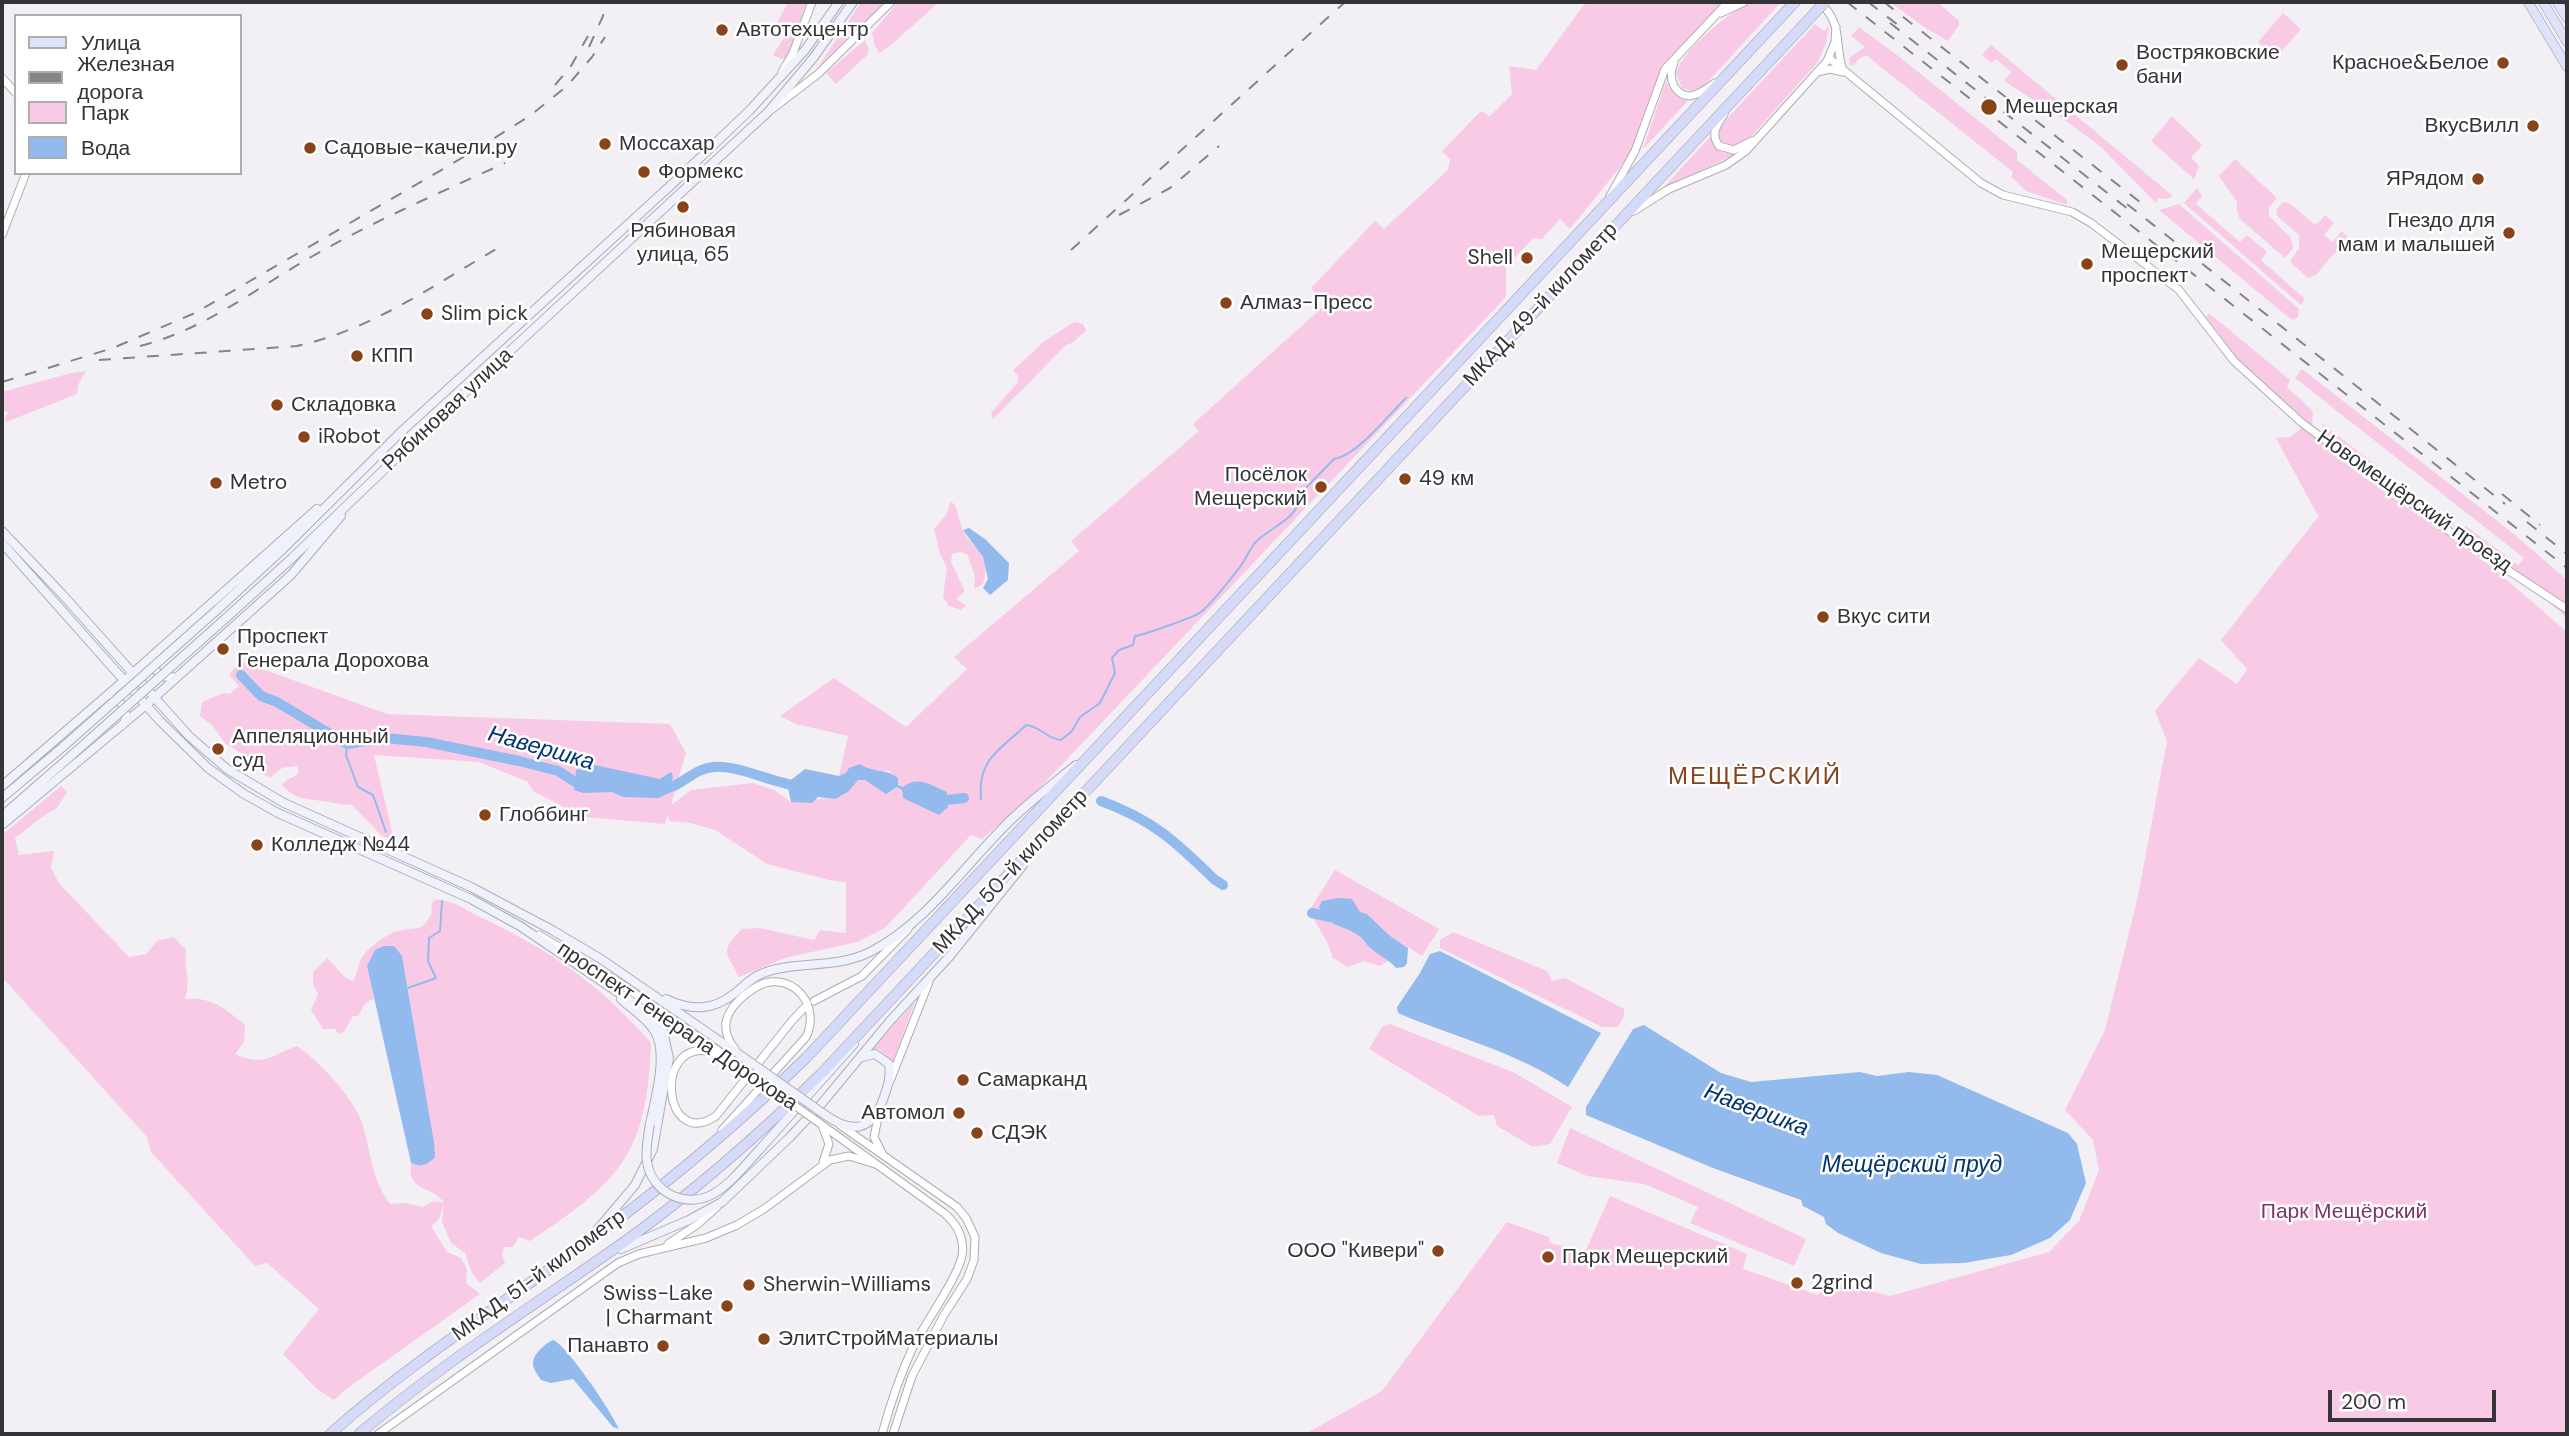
<!DOCTYPE html>
<html>
<head>
<meta charset="utf-8">
<style>
	body { margin:0 }
	#map { position:relative; width:2569px; height:1436px; overflow:hidden; background:#f2f0f5; font-family:"DM Sans",sans-serif }
	canvas { display:block }
	.frame { position:absolute; inset:0; border:4px solid #343336; pointer-events:none }
	.legend { position:absolute; left:14px; top:14px; width:228px; height:161px; box-sizing:border-box; background:#fff; border:2px solid #aeadaf; margin:0; padding:9px 12px; list-style:none; font-size:21px; color:#343336 }
	.legend li { display:flex; align-items:center; gap:14px; height:35px }
	.legend b { width:35px; border:2px solid #aeadaf }
	.scale { position:absolute; left:2328px; top:1390px; width:168px; height:32px; box-sizing:border-box; border:4px solid #343336; border-top:0; padding-left:9px; font-size:21px; line-height:24px; white-space:nowrap; color:#343336; -webkit-text-stroke:5px #fff; paint-order:stroke }
</style>
</head>
<body>
<div id="map">
<canvas width="2569" height="1436"></canvas>
<div class="frame"></div>
<ul class="legend">
<li><b style="height:9px;background:#dfe3f9"></b>Улица</li>
<li><b style="height:9px;background:#868488"></b>Железная дорога</li>
<li><b style="height:19px;background:#f9cae5"></b>Парк</li>
<li><b style="height:19px;background:#93baed"></b>Вода</li>
</ul>
<div class="scale">200 m</div>
</div>
<script>
const ctx = document.querySelector('canvas').getContext('2d');
ctx.lineJoin = 'round';
function paint(path, color) {
  ctx.fillStyle = color;
  ctx.fill(path, 'evenodd');
}
function strokePath(path, color, width, dash) {
  ctx.strokeStyle = color;
  ctx.lineWidth = width;
  ctx.lineCap = dash ? 'butt' : 'round';
  ctx.setLineDash(dash || []);
  ctx.stroke(path);
}
function label(font, color, halo, rows, align = 'center') {
  ctx.font = font + ' "DM Sans",sans-serif';
  ctx.lineWidth = 5;
  ctx.setLineDash([]);
  ctx.textBaseline = 'middle';
  ctx.strokeStyle = halo;
  ctx.fillStyle = color;
  for (const [text, x, y, turn = 0] of rows) {
    ctx.save();
    ctx.translate(x, y);
    ctx.rotate((+turn || 0) * Math.PI / 180);
    ctx.textAlign = isNaN(turn) ? turn : align;
    if (halo) ctx.strokeText(text, 0, 0);
    ctx.fillText(text, 0, 0);
    ctx.restore();
  }
}
const green = new Path2D(`
	M788 2H807L788 56 782 59 773 55 786 34 777 23Z
	M861 2H885L818 67Z
	M898 2H939L891 45 879 53 874 44 872 33Z
	M1586 2H1722L1662 66 1629 156 1570 229 1560 219 1542 239 1533 238 1506 267V297L1033 795 982 839 971 835 885 928 857 942 785 958 739 977C725 950 720 952 742 929L760 928 814 940 820 930 846 933V882L829 880 767 864 715 830 690 823 669 821 668 814 665 824 583 817 533 791 528 782 479 762 374 755 394 840 382 836 351 804C342 806 337 803 329 802 308 798 298 802 282 785 287 778 293 778 299 773L297 766 282 768 271 777 264 775 255 762 225 743 212 725 200 716 202 702 223 693 230 694 239 686 229 675 240 661 387 714 670 724 686 753 671 805 691 790 753 783 774 790 791 802C804 800 839 799 847 793 851 789 853 784 858 780H865L886 793 896 787 902 790 903 798V787L898 784 890 771 869 770 839 776 848 736 796 724 780 716 834 678 906 727 967 669 954 657 1079 551 1071 541 1199 431 1193 424 1326 304 1311 288 1375 221 1384 229 1448 170 1450 159 1442 151 1481 111 1490 116 1512 94 1509 66 1536 70Z
	M1749 2H1781L1704 86 1692 91 1682 88 1676 73C1683 49 1728 14 1749 2Z
	M1890 2H1937L1959 21V25L1948 41 1927 29Z
	M2283 13 2301 29 2276 58 2258 42Z
	M1815 24 1824 31 1829 26 1826 43 1818 62 1749 139 1733 146 1720 142 1717 136 1722 124Z
	M1859 27 1901 58 2017 152V160L2067 200V205L2026 191 2012 177 2013 172 1866 55 1859 59 1854 65H1850L1849 58 1865 47 1851 36Z
	M865 40 869 50 866 56 836 84 826 73Z
	M1991 45 2173 196 2167 199 2158 198 2156 203 2101 147 2066 121 2004 81 2011 72 1996 59 1991 63 1982 55Z
	M1666 81 1670 89 1688 101 1643 149Z
	M2172 116 2202 145 2191 158 2199 166 2194 179 2151 141Z
	M1710 137 1722 151 1737 154 1664 187Z
	M2235 159 2277 198 2269 207V216L2291 238 2293 248 2285 258 2240 219 2237 212V202L2219 176Z
	M2197 188 2202 196 2196 204 2240 242 2247 235 2267 252 2261 260 2305 299 2301 305 2184 203Z
	M2283 202 2289 203 2314 224 2318 223 2325 215 2334 223 2324 235 2332 242 2342 231 2348 237 2316 275 2308 278 2290 262 2299 248V235L2277 216 2276 210Z
	M2179 204 2299 309 2298 317 2293 320 2288 317 2159 210Z
	M2209 313 2290 380 2287 387 2313 411 2312 426 2239 361 2206 317Z
	M1074 322 1083 324 1086 331 1072 343 1066 345 993 419 991 413 1018 382V376L1013 370 1046 340Z
	M2302 369 2514 534 2567 580V618L2505 563 2327 435 2321 423 2462 531 2466 526 2518 565 2524 558 2295 378Z
	M86 371 78 385 77 394 6 422 4 420 8 413 2 409V392L71 373Z
	M2302 428 2354 470 2493 568 2567 632V1434H1305L1382 1391 1507 1222 1549 1237 1550 1243 1585 1252 1610 1196 1747 1254 1743 1269 1818 1295 1829 1281 1890 1296 2049 1252 2079 1221 2099 1170 2093 1140 2065 1110 2105 1030 2138 896 2167 741 2155 711 2199 658 2237 684 2247 669 2221 640 2322 512 2318 516 2276 438 2290 437Z
	M951 501C959 509 958 518 962 528 971 551 993 551 983 584L974 589 975 576 967 554 960 552 952 554 951 562 965 591 956 599 966 605 961 610 949 606 943 597 947 568 940 554 934 529 946 515Z
	M61 786 67 792 57 808 42 817 15 838 19 855 54 851 51 868 59 883 129 957 146 954 157 941 174 937 186 950C183 972 192 977 185 999 213 997 224 1008 245 1025L244 1042 235 1054C264 1067 270 1056 297 1046 318 1060 354 1098 362 1123 372 1154 370 1176 390 1204L406 1203 422 1207 434 1201 444 1203C431 1183 407 1194 411 1163L418 1166 434 1157V1142L402 956 367 966 374 999C364 1001 363 1008 358 1016H353L344 1032 339 1034 335 1029H323L311 1010 318 994 313 984V972L327 958 346 978 353 981C359 971 358 959 367 951 376 943 389 932 401 930 419 927 423 932 432 912L431 906 434 900C450 898 464 909 478 916 550 950 599 983 651 1043 647 1155 620 1181 530 1241L519 1237 513 1247H504L502 1255 505 1263 480 1283 472 1273 465 1253 451 1243 442 1222 444 1203 439 1219 431 1226 447 1252 461 1258 467 1269 466 1283 480 1294 346 1389 334 1400 317 1389 283 1354 319 1309 267 1263 255 1266 151 1152 147 1137 2 977V835Z
	M1335 870 1439 929 1422 956 1389 935 1367 914H1321L1329 922 1360 935 1368 946 1389 960 1380 966 1364 961 1348 967 1333 958 1328 944 1309 911Z
	M1453 932 1547 971 1552 981 1565 978 1624 1009V1016L1618 1027H1602L1440 948V940Z
	M915 1002 892 1063 879 1049 871 1050Z
	M1390 1024 1515 1073 1572 1107 1550 1144 1533 1147 1497 1126 1494 1115 1479 1116 1369 1049 1382 1027Z
	M1570 1128 1806 1239 1794 1266 1690 1223 1698 1207 1644 1184 1587 1176 1557 1163Z`);
const water = new Path2D(`
	M969 528 985 539 1009 563 1008 580 990 595 983 588 988 579 983 557 963 530Z
	M590 764 660 779 671 772 673 776 669 793 658 798 623 797 612 792 583 793 574 790 576 770Z
	M860 764C872 773 886 768 898 778V785L903 787C918 775 931 785 947 792L948 807 939 815 903 798 902 790 897 787 886 794 865 780H858L848 792 835 799 818 797 812 803 791 802 787 783 805 769 839 776 846 773 849 768Z
	M1338 898 1352 899 1360 912 1367 914 1389 935 1408 948 1407 963 1404 967 1396 968C1388 959 1378 955 1369 947 1365 943 1363 938 1358 935 1343 925 1324 926 1319 907L1322 901Z
	M384 946H394L402 956 434 1142 435 1157C427 1165 421 1168 411 1163L367 966 375 950Z
	M1440 951 1601 1033 1568 1087C1517 1052 1454 1037 1398 1013L1397 1007 1420 973 1430 954Z
	M1644 1025 1721 1073 1751 1082 1860 1072 1877 1076 1909 1072 1937 1075 2068 1133 2077 1144 2086 1183 2070 1220 2050 1238 2011 1255 1964 1263 1921 1264 1881 1253 1838 1233 1826 1224 1824 1217 1803 1206 1801 1200 1713 1168 1586 1115V1107L1633 1029Z
	M553 1340C566 1344 613 1414 619 1429L613 1427 573 1379 551 1383 541 1380C538 1375 532 1368 533 1363 533 1354 546 1343 553 1340Z`);
const stream = new Path2D(`
	M347 744 346 755 358 787 373 795 386 832
	M981 799C977 758 1001 750 1026 725 1042 727 1045 738 1061 740L1072 731 1080 717 1100 703 1115 673 1112 658 1119 650 1133 645 1135 636C1143 635 1195 617 1201 612 1213 602 1230 580 1240 567 1245 560 1249 551 1254 544 1268 527 1300 520 1300 494L1334 459C1357 456 1389 414 1406 398
	M408 988 436 978 428 961 429 938 440 931 442 901`);
const river = new Path2D(`
	M241 675 261 696 277 702 347 744 385 738 426 742 519 761 558 771 577 783H588
	M658 790C683 788 691 769 713 767 736 764 773 783 798 786
	M937 801 964 798
	M1101 801C1153 820 1175 841 1214 879L1223 885
	M1312 913 1334 918`);
const tertiary = new Path2D(`
	M1820 2C1844 26 1834 44 1843 71
	M1721 13 1744 2
	M1829 58 1981 183 2003 195 2072 212 2091 223 2179 290 2234 361 2302 423 2453 534 2567 609
	M1674 63C1666 77 1676 100 1694 95 1701 93 1709 87 1715 83
	M782 72 793 53 812 2
	M1817 72 1830 69 1843 72
	M2 78 16 93
	M771 110 818 74 891 2
	M1724 114C1717 125 1710 134 1719 146L1734 150 1752 141
	M1610 196 1635 151 1665 69 1728 2
	M1634 211 1669 189 1726 165 1746 151 1827 61 1835 42 1836 27
	M2 235 26 173
	M157 652C151 662 154 671 163 677H176
	M113 699C125 703 129 714 123 725
	M539 935 615 980 720 1052
	M814 1001 862 976 908 929
	M737 1065C728 1060 717 1053 707 1051 653 1043 664 1151 716 1116L791 1022 804 1008
	M890 1081 929 982
	M879 1113 874 1137 882 1153
	M818 1122 944 1213C957 1224 965 1238 962 1256 957 1279 925 1323 913 1347 900 1375 890 1405 882 1434
	M840 1125 957 1207 966 1218 975 1237 974 1260 967 1279 944 1315 912 1376 893 1434
	M722 1130 806 1037C819 1011 801 979 770 982 760 983 753 989 746 994 726 1010 718 1028 735 1049
	M823 1162 829 1144 823 1128
	M668 1244 698 1224 717 1207
	M378 1434 618 1263 639 1254 706 1238 737 1225 764 1209 830 1160 849 1156 875 1164`);
const secondary = new Path2D(`
	M2 531 62 594 189 736 227 769 284 803 471 887 552 930 601 959 743 1057
	M2 543 160 721 208 768 244 794 278 813 471 899 520 926 653 1016 663 1031 669 1058 653 1149 635 1185 592 1236
	M218 609 283 549 401 432 682 175 750 110 805 50 839 2
	M226 618 292 558 444 412 768 112 814 57 853 2
	M2 786 133 673 317 509
	M2 798 64 746
	M2 816 72 755
	M2 825 146 705 291 575 341 516
	M621 999C632 1009 646 1018 654 1030 669 1053 655 1099 650 1124
	M666 999C691 1011 713 1011 735 993 744 986 751 978 761 974 793 960 834 970 870 952 929 922 967 861 1014 817 1034 798 1055 782 1076 765
	M824 1114C853 1135 872 1131 884 1097 888 1086 891 1076 889 1064L875 1054 862 1057
	M760 1149 854 1044
	M621 1249 689 1220 722 1202 789 1138 823 1102 890 1021 949 957 1023 865`);
const primary = new Path2D(`
	M2528 2 2567 67
	M2543 2 2567 42
	M2557 2 2567 18`);
const trunk = new Path2D(`
	M330 1434C418 1356 518 1294 612 1224 680 1173 745 1117 806 1058L1795 2
	M359 1434C442 1363 535 1305 624 1242 695 1191 760 1134 822 1073L1811 17`);
const rail = new Path2D(`
	M1847 2 2567 568
	M1868 2 1898 25
	M1884 2 2145 206
	M1890 23 2133 213
	M589 47 603 16 606 2
	M555 85 571 66 588 36
	M2127 204 2505 504
	M1119 215 1170 188 1219 146
	M1071 250 1345 2
	M140 346C204 330 255 289 311 257 374 221 439 193 505 163
	M99 360 297 346C371 330 434 285 498 248
	M2 382 113 348 195 313 474 151 531 115 567 86 592 57 605 37
	M2502 494 2540 525
	M2527 522 2567 554`);
const tertiaryBridge = new Path2D(`
	M737 1065 818 1122`);
const secondaryBridge = new Path2D(`
	M64 746 218 609
	M72 755 226 618
	M743 1057 824 1114
	M650 1124C648 1137 645 1150 647 1162 652 1193 686 1209 713 1194 731 1184 746 1164 760 1149`);
const trunkBridge = new Path2D(`
	M1811 17 1825 2`);
const markers = [
	[722,30,7,"#884318"],
	[2503,63,7,"#884318"],
	[2122,65,7,"#884318"],
	[1989,107,9,"#884318"],
	[2533,126,7,"#884318"],
	[605,144,7,"#884318"],
	[310,148,7,"#884318"],
	[644,172,7,"#884318"],
	[2478,179,7,"#884318"],
	[683,207,7,"#884318"],
	[2509,233,7,"#884318"],
	[1527,258,7,"#884318"],
	[2087,264,7,"#884318"],
	[1226,303,7,"#884318"],
	[427,314,7,"#884318"],
	[357,356,7,"#884318"],
	[277,405,7,"#884318"],
	[304,437,7,"#884318"],
	[1405,479,7,"#884318"],
	[216,483,7,"#884318"],
	[1321,487,7,"#884318"],
	[1823,617,7,"#884318"],
	[223,649,7,"#884318"],
	[218,749,7,"#884318"],
	[485,815,7,"#884318"],
	[257,845,7,"#884318"],
	[963,1080,7,"#884318"],
	[959,1113,7,"#884318"],
	[977,1133,7,"#884318"],
	[1438,1251,7,"#884318"],
	[1548,1257,7,"#884318"],
	[1797,1283,7,"#884318"],
	[749,1285,7,"#884318"],
	[727,1306,7,"#884318"],
	[764,1339,7,"#884318"],
	[663,1346,7,"#884318"]
];
const poiNames = [
	["Автотехцентр",736,30],
	["Востряковские",2136,53],
	["бани",2136,77],
	["Красное&Белое",2489,63,"right"],
	["Мещерская",2005,107],
	["ВкусВилл",2519,126,"right"],
	["Моссахар",619,144],
	["Садовые-качели.ру",324,148],
	["Формекс",658,172],
	["ЯРядом",2464,179,"right"],
	["Гнездо для",2495,221,"right"],
	["мам и малышей",2495,245,"right"],
	["Рябиновая",683,231,"center"],
	["улица, 65",683,255,"center"],
	["Мещерский",2101,252],
	["проспект",2101,276],
	["Shell",1513,258,"right"],
	["Алмаз-Пресс",1240,303],
	["Slim pick",441,314],
	["КПП",371,356],
	["Складовка",291,405],
	["iRobot",318,437],
	["Посёлок",1307,475,"right"],
	["Мещерский",1307,499,"right"],
	["49 км",1419,479],
	["Metro",230,483],
	["Вкус сити",1837,617],
	["Проспект",237,637],
	["Генерала Дорохова",237,661],
	["Аппеляционный",232,737],
	["суд",232,761],
	["Глоббинг",499,815],
	["Колледж №44",271,845],
	["Самарканд",977,1080],
	["Автомол",945,1113,"right"],
	["СДЭК",991,1133],
	["ООО \"Кивери\"",1424,1251,"right"],
	["Парк Мещерский",1562,1257],
	["2grind",1811,1283],
	["Sherwin-Williams",763,1285],
	["Swiss-Lake",713,1294,"right"],
	["| Charmant",713,1318,"right"],
	["ЭлитСтройМатериалы",778,1339],
	["Панавто",649,1346,"right"]
];
const streetNames = [
	["МКАД, 49-й километр",1541,305,-47],
	["Рябиновая улица",448,410,-43],
	["Новомещёрский проезд",2414,502,35],
	["МКАД, 50-й километр",1011,872,-47],
	["проспект Генерала Дорохова",677,1027,34],
	["МКАД, 51-й километр",539,1276,-36]
];
const parkNames = [
	["Парк Мещёрский",2344,1212]
];
const waterNames = [
	["Навершка",541,749,16],
	["Навершка",1756,1111,21],
	["Мещёрский пруд",1912,1166]
];
const quarterNames = [
	["МЕЩЁРСКИЙ",1755,778]
];
paint(green, '#f9cae5');
paint(water, '#93baed');
strokePath(stream, '#93baed', 2);
strokePath(river, '#93baed', 10);
strokePath(tertiary, '#aeadb2', 9);
strokePath(secondary, '#aeadb2', 10);
strokePath(primary, '#9699b2', 10);
strokePath(trunk, '#9699b2', 11);
strokePath(tertiary, '#fff', 7);
strokePath(secondary, '#eff1fc', 8);
strokePath(primary, '#dfe3f9', 9);
strokePath(trunk, '#d4daf7', 10);
strokePath(rail, '#868488', 2, [12, 12]);
strokePath(tertiaryBridge, '#aeadb2', 9, []);
strokePath(secondaryBridge, '#aeadb2', 10, []);
strokePath(trunkBridge, '#9699b2', 11, []);
strokePath(tertiaryBridge, '#fff', 7);
strokePath(secondaryBridge, '#eff1fc', 8);
strokePath(trunkBridge, '#d4daf7', 10);
for (const [x, y, r, color] of markers) {
  const dot = new Path2D();
  dot.arc(x, y, r, 0, 2 * Math.PI);
  ctx.fillStyle = color;
  ctx.fill(dot);
  strokePath(dot, '#fff', 2.5);
}
label('21px', '#343336', '#fff', poiNames, 'left');
label('21px', '#343336', '#fff', streetNames);
label('21px', '#7d3563', '#fff', parkNames);
label('italic 23px', '#003570', '#fff', waterNames);
ctx.letterSpacing = '2px';
label('24px', '#83441e', '#fff', quarterNames);
ctx.letterSpacing = '0px';
</script>
</body>
</html>
